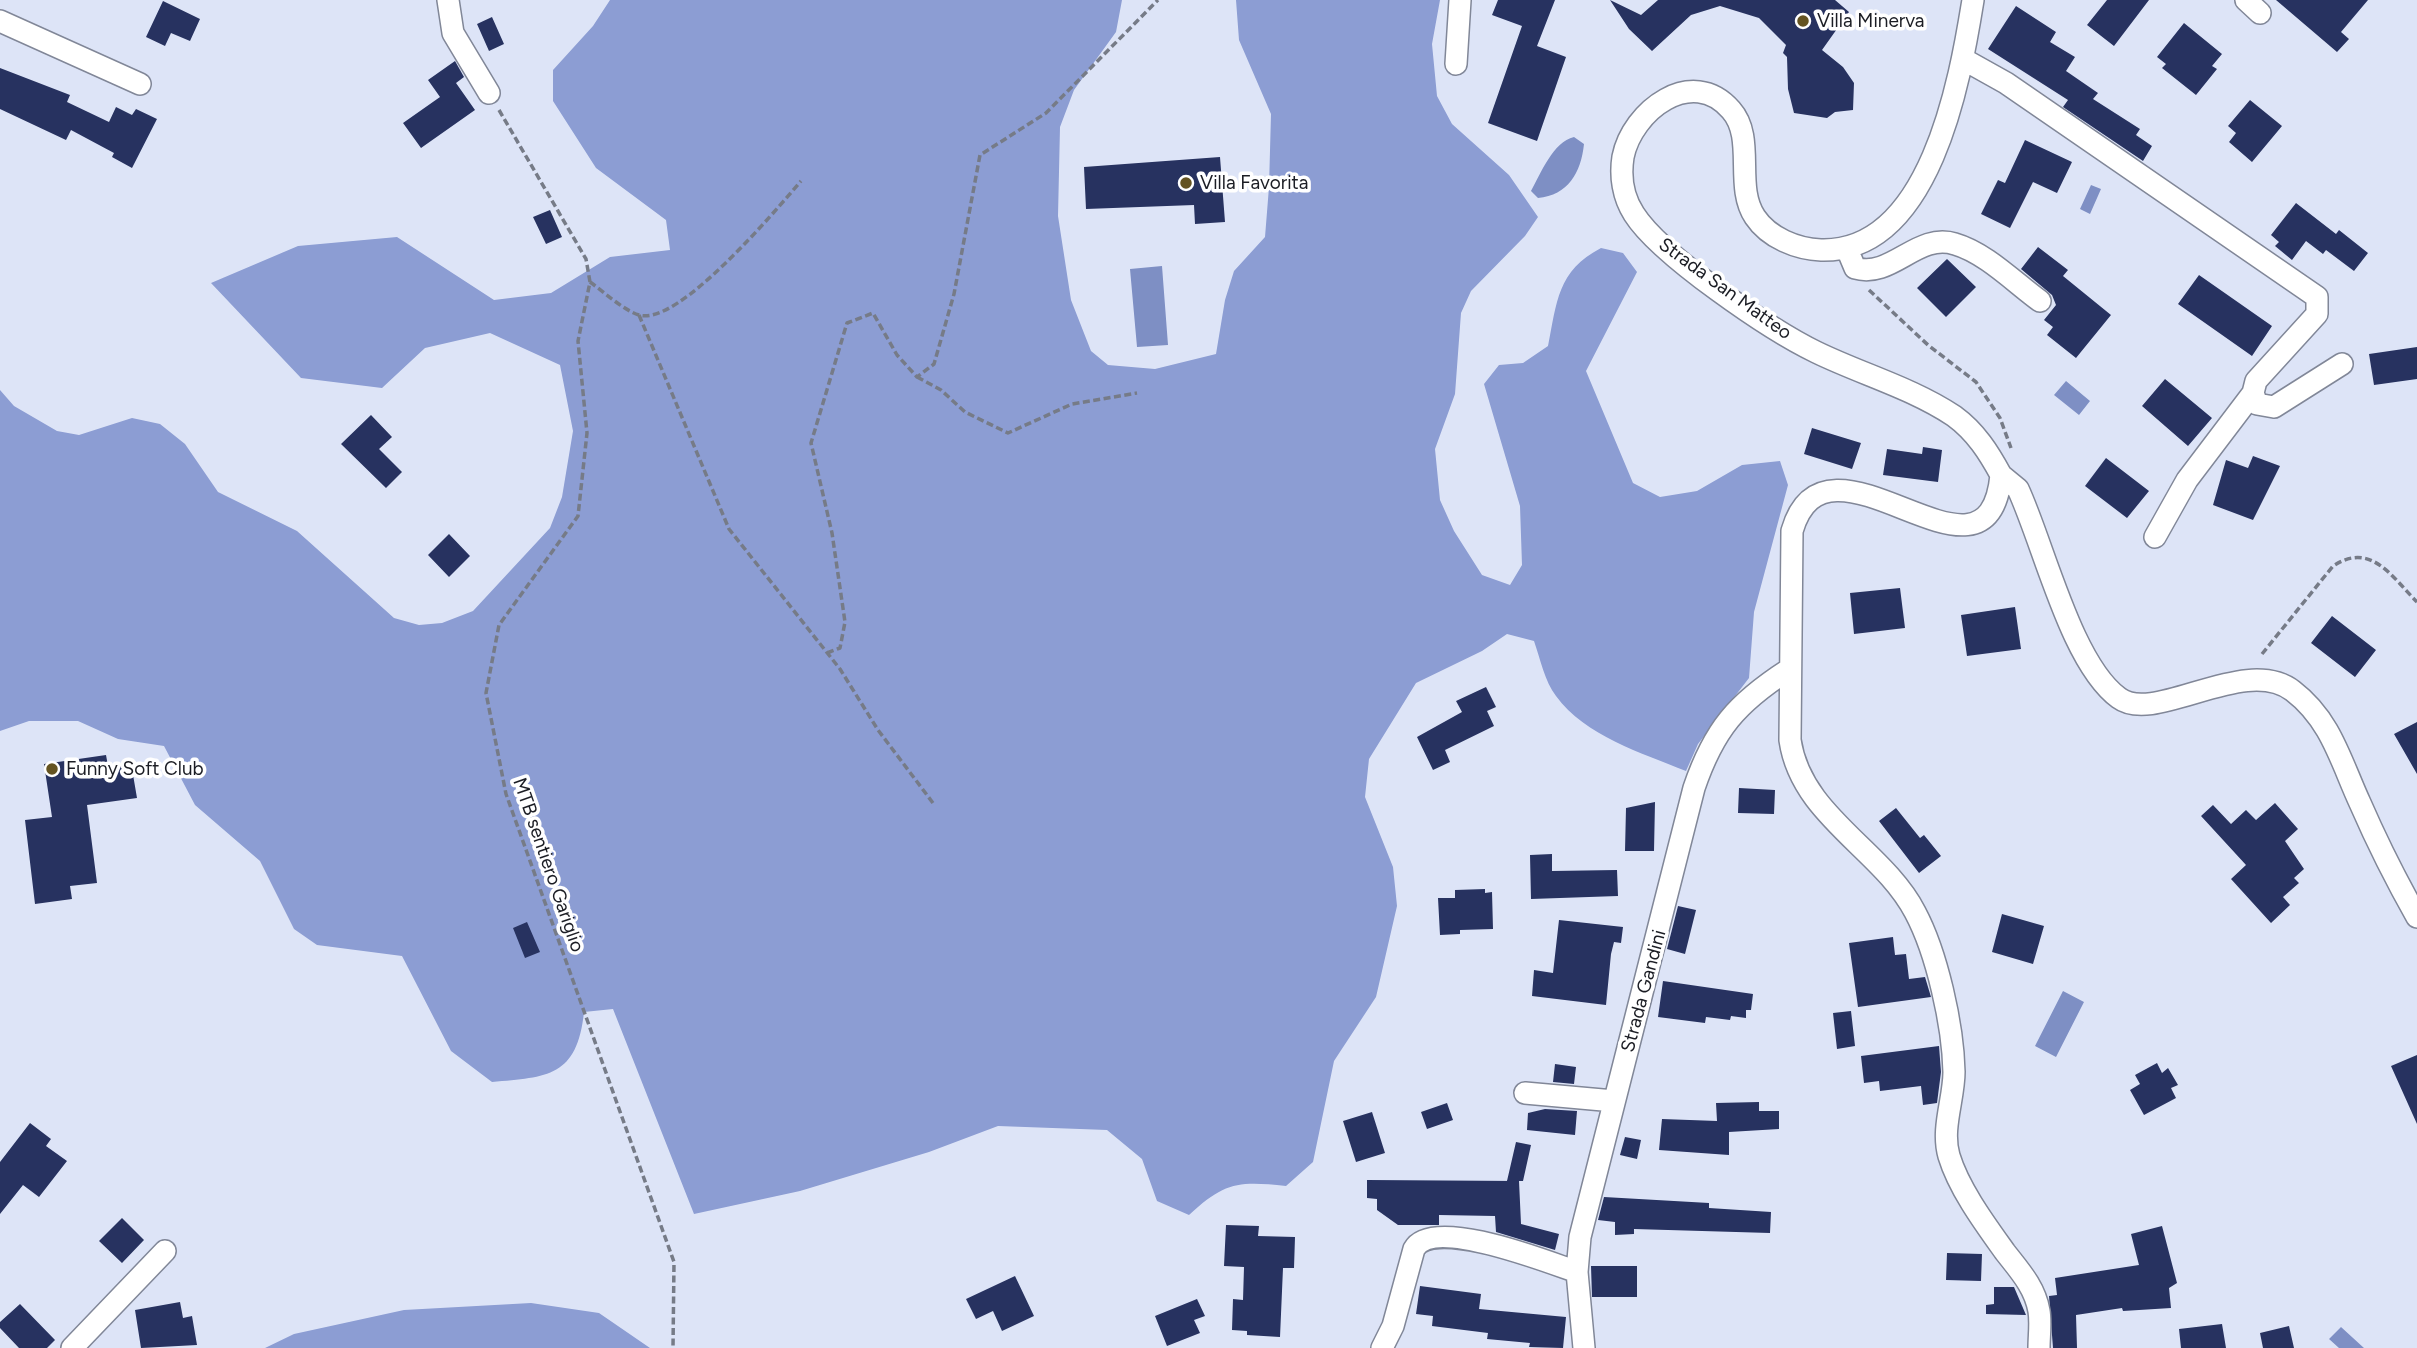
<!DOCTYPE html>
<html>
<head>
<meta charset="utf-8">
<style>
	body { margin:0 }
	canvas { display:block; background:#dde4f7 }
</style>
</head>
<body>
<canvas width="2417" height="1348"></canvas>
<script>
const ctx = document.querySelector('canvas').getContext('2d');
ctx.lineJoin = 'round';
function paint(path, color) {
  ctx.fillStyle = color;
  ctx.fill(path, 'evenodd');
}
function strokePath(path, color, width, dash) {
  ctx.strokeStyle = color;
  ctx.lineWidth = width;
  ctx.lineCap = dash ? 'butt' : 'round';
  ctx.setLineDash(dash || []);
  ctx.stroke(path);
}
function label(font, color, halo, rows, align = 'center') {
  ctx.font = font + ' Figtree,sans-serif';
  ctx.lineWidth = 7;
  ctx.setLineDash([]);
  ctx.textBaseline = 'middle';
  ctx.strokeStyle = halo;
  ctx.fillStyle = color;
  for (const [text, x, y, turn = 0] of rows) {
    ctx.save();
    ctx.translate(x, y);
    ctx.rotate((+turn || 0) * Math.PI / 180);
    ctx.textAlign = isNaN(turn) ? turn : align;
    if (halo) ctx.strokeText(text, 0, 0);
    ctx.fillText(text, 0, 0);
    ctx.restore();
  }
}
const forest = new Path2D(`
	M610 0H1122L1116 32 1074 90 1060 127 1058 216 1071 300 1091 351 1108 365 1155 369 1216 354 1225 300 1234 271 1265 237 1269 187 1271 114 1239 40 1236 0H1440L1432 44 1437 96 1452 124 1509 175 1538 217 1525 236 1471 291 1461 313 1455 394 1435 449 1440 500 1454 531 1482 575 1510 585 1522 565 1520 506 1484 384 1499 365 1523 363 1548 346C1557 302 1557 271 1601 248L1623 253 1637 272 1586 371 1633 483 1660 497 1697 491 1742 465 1780 461 1788 485 1754 612 1749 678 1698 744 1686 771C1642 753 1585 736 1556 696 1545 682 1540 658 1534 641L1507 634 1482 651 1416 683 1369 759 1365 797 1393 867 1397 906 1376 997 1334 1061 1313 1162 1286 1186C1238 1181 1225 1182 1189 1215L1157 1201 1142 1159 1107 1130 998 1126 929 1152 800 1191 694 1214 613 1009 584 1012C577 1077 548 1077 492 1082L451 1051 402 956 317 945 294 929 260 861 195 805 164 746 118 739 78 721H29L0 731V390L14 406 57 431 79 435 132 418 160 424 185 444 218 492 297 531 394 618 419 625 442 623 473 611 550 528 562 497 573 431 560 365 490 333 425 348 382 388 301 378 211 283 298 246 397 237 494 300 551 293 610 257 670 250 666 220 596 168 553 101V70L593 26Z
	M531 1303 599 1313 650 1348H265L294 1334 404 1310Z`);
const water = new Path2D(`
	M1574 137 1584 144C1581 173 1568 195 1538 198L1531 191C1541 173 1553 142 1574 137Z
	M2091 185 2101 189 2090 214 2080 209Z
	M1162 266 1168 345 1137 347 1130 269Z
	M2066 381 2090 401 2079 415 2054 395Z
	M2063 991 2084 1002 2056 1057 2035 1046Z
	M2341 1327 2364 1348H2339L2329 1339Z`);
const building = new Path2D(`
	M1498 0H1555L1537 46 1566 57 1537 141 1488 123 1522 26 1492 15Z
	M1610 0 1641 15 1658 0H1835L1849 12 1822 50 1843 67 1854 83 1853 110 1835 112 1827 118 1794 113 1788 89 1787 57 1783 53 1786 45 1759 18 1720 6 1691 15 1652 51 1629 29Z
	M2107 0H2149L2114 46 2087 25Z
	M2276 0H2368L2341 32 2349 39 2337 52Z
	M163 1 200 19 190 41 171 33 165 46 146 37Z
	M2016 6 2056 32 2050 42 2075 57 2066 71 2098 93 2093 99 2140 129 2136 135 2152 146 2143 161 2063 107 2068 100 1988 49Z
	M492 17 504 44 489 51 477 24Z
	M2184 23 2222 54 2212 66 2217 69 2196 95 2162 68 2166 64 2157 57Z
	M455 61 464 77 456 83 475 110 421 148 403 123 440 97 428 80Z
	M0 68 70 95 67 102 109 122 116 107 132 115 136 109 157 119 132 168 112 157 114 153 71 130 66 140 0 109Z
	M2250 100 2282 126 2252 162 2229 142 2236 133 2228 126Z
	M2025 140 2072 162 2057 193 2033 182 2010 228 1981 214 1998 180 2005 183Z
	M1220 157 1225 222 1195 224 1194 205 1086 209 1084 167Z
	M2296 203 2336 234 2339 230 2368 253 2354 271 2326 250 2323 254 2306 241 2292 260 2275 246 2279 242 2271 235Z
	M550 210 562 237 546 244 533 217Z
	M2038 247 2068 270 2063 276 2111 315 2076 358 2047 335 2053 327 2044 320 2056 305 2052 295 2021 269Z
	M1947 259 1976 287 1946 317 1917 288Z
	M2199 275 2272 326 2252 356 2178 304Z
	M2417 347V379L2374 385 2369 354Z
	M2165 379 2212 418 2188 446 2142 406Z
	M371 415 392 437 379 449 402 472 386 488 341 444Z
	M1812 428 1861 443 1852 469 1804 454Z
	M1923 447 1942 450 1938 482 1883 475 1887 449 1922 454Z
	M2253 456 2280 466 2253 520 2213 505 2226 460 2248 468Z
	M2106 458 2149 491 2127 518 2085 486Z
	M449 534 470 556 449 577 428 555Z
	M1900 588 1905 628 1854 634 1850 593Z
	M2015 607 2021 649 1967 656 1961 615Z
	M2332 616 2376 650 2355 677 2311 643Z
	M1486 687 1496 707 1487 711 1494 726 1445 750 1450 762 1433 770 1417 737 1462 712 1456 701Z
	M2417 722V774L2394 734Z
	M106 755 108 766 131 763 137 798 87 805 97 883 70 886 72 899 35 904 25 820 52 817 44 764Z
	M1739 788 1775 790 1774 814 1738 813Z
	M1655 802 1654 851H1625L1626 808Z
	M2275 803 2298 829 2285 841 2304 869 2294 878 2299 883 2283 897 2290 905 2271 923 2231 879 2246 865 2201 816 2213 805 2231 824 2246 810 2256 820Z
	M1896 808 1920 838 1924 835 1941 856 1919 873 1879 821Z
	M1552 854V871L1617 870 1618 896 1531 899 1530 855Z
	M1485 889V893L1492 892 1493 929 1460 930V934L1440 935 1438 898H1455V890Z
	M1678 906 1696 910 1685 954 1667 949Z
	M2002 914 2044 926 2033 964 1992 952Z
	M1559 920 1623 927 1621 943 1614 942 1611 954 1606 1005 1532 996 1534 970 1553 973Z
	M527 922 540 952 525 958 513 928Z
	M1893 937 1895 955 1906 954 1909 979 1925 977 1931 997 1858 1007 1849 943Z
	M1663 981 1753 994 1751 1010H1746V1018L1731 1016 1730 1020 1706 1017 1705 1023 1658 1017Z
	M1851 1011 1855 1046 1837 1049 1833 1013Z
	M1939 1046 1941 1072 1937 1103 1923 1105 1921 1086 1880 1091 1879 1081 1864 1083 1861 1056Z
	M2417 1055V1124L2391 1066Z
	M2157 1063 2162 1073 2168 1068 2178 1085 2171 1088 2176 1098 2144 1115 2130 1090 2140 1084 2135 1075Z
	M1555 1064 1576 1067 1574 1084 1553 1082Z
	M1759 1102V1111H1779V1129L1729 1132V1155L1659 1150 1662 1119 1717 1121 1716 1103Z
	M1447 1103 1453 1120 1427 1129 1421 1112Z
	M1545 1109 1577 1111 1575 1135 1527 1130 1528 1113Z
	M1372 1112 1385 1153 1356 1162 1343 1121Z
	M30 1123 51 1139 46 1146 67 1161 39 1197 23 1185 0 1214V1162Z
	M1625 1137 1641 1140 1637 1159 1620 1155Z
	M1516 1142 1531 1145 1523 1181H1519L1521 1224 1559 1234 1555 1250 1496 1232 1495 1216 1439 1215V1225H1398L1377 1210V1199L1367 1198V1180L1518 1181H1507Z
	M1604 1197 1709 1203V1208L1771 1212 1770 1233 1634 1229V1234L1615 1235V1222L1598 1220Z
	M122 1218 144 1240 122 1263 99 1241Z
	M1226 1225 1259 1226 1258 1236 1295 1237 1294 1268H1283L1280 1337 1247 1335V1331L1232 1330 1233 1299 1243 1300 1244 1267 1224 1266Z
	M2162 1226 2177 1283 2169 1288 2171 1308 2123 1311 2122 1308 2076 1315 2077 1348H2053L2049 1296 2057 1295 2055 1278 2139 1265 2131 1234Z
	M1947 1253 1982 1254 1981 1281 1946 1280Z
	M1591 1266H1637V1297H1592Z
	M1015 1276 1034 1316 1002 1331 993 1311 976 1319 966 1299Z
	M1420 1286 1481 1294 1479 1309 1566 1317 1563 1348 1529 1347 1530 1343 1487 1339 1488 1333 1432 1326 1433 1316 1416 1314Z
	M1994 1287H2014L2026 1315 1986 1314V1305L1994 1304Z
	M1197 1299 1205 1316 1194 1320 1200 1333 1167 1346 1155 1316Z
	M180 1302 183 1318 192 1316 197 1345 141 1348 135 1310Z
	M20 1304 55 1340 47 1348H19L0 1328V1322Z
	M2222 1324 2226 1348H2181L2179 1329Z
	M2289 1326 2294 1348H2263L2260 1333Z`);
const path = new Path2D(`
	M499 110 586 259 590 282 578 341 587 433 578 516 499 625 486 693 506 794 674 1262 673 1348
	M590 282C604 292 623 310 639 315 678 327 776 210 801 181
	M1869 290 1928 345 1976 382 2000 418 2011 448
	M639 315 729 529 840 669 878 730 933 803
	M917 377 941 390 965 412 1008 433 1072 404 1137 393
	M827 653 840 648 845 622 832 533 811 443 847 323 873 313 897 355 917 377 934 364 954 294 980 155 1046 113 1158 0
	M2262 654 2333 566C2371 541 2392 577 2417 602`);
const minor = new Path2D(`
	M448 0 453 33 489 93
	M1973 0C1960 81 1930 253 1821 250 1797 249 1769 238 1755 217 1734 186 1756 138 1731 110 1692 65 1632 111 1623 157 1620 176 1623 197 1634 214 1660 255 1770 330 1816 352 1861 374 1912 388 1954 416 1976 432 1989 453 2001 475 1988 612 1827 410 1792 531L1790 740C1801 816 1882 849 1915 912 1937 953 1953 1025 1954 1072 1954 1099 1941 1129 1949 1156 1959 1189 1985 1224 2005 1252 2019 1270 2035 1287 2039 1311 2041 1322 2039 1336 2039 1348
	M2246 0 2260 13
	M0 21 140 84
	M1963 59 2006 83 2317 297V314L2256 381 2253 393 2257 404 2274 407 2342 364
	M1456 64 1460 0
	M1847 249 1855 268C1892 279 1917 232 1955 244 1986 253 2015 283 2040 301
	M2001 475 2018 489C2044 545 2071 663 2119 698 2155 725 2245 654 2293 691 2331 720 2341 762 2360 803 2377 842 2396 880 2417 917
	M2155 537 2187 480 2253 393
	M1525 1093 1614 1101
	M72 1348 165 1251
	M1382 1348 1393 1326 1414 1249C1432 1216 1548 1262 1577 1272
	M1584 1348 1577 1272 1580 1237 1694 788C1714 729 1737 703 1788 670`);
const markers = [
	[1803,21,7,"#645321"],
	[1186,183,7,"#645321"],
	[52,769,7,"#645321"]
];
const poiNames = [
	["Villa Minerva",1817,21],
	["Villa Favorita",1200,183],
	["Funny Soft Club",66,769]
];
const streetNames = [
	["Strada San Matteo",1725,289,36],
	["MTB sentiero Gariglio",548,865,71],
	["Strada Gandini",1644,991,-75]
];
paint(forest, '#8c9dd3');
paint(water, '#7e8fc4');
paint(building, '#273260');
strokePath(minor, '#818798', 24);
strokePath(path, '#767b87', 3.5, [7, 3.5]);
strokePath(minor, '#fff', 21);
for (const [x, y, r, color] of markers) {
  const dot = new Path2D();
  dot.arc(x, y, r, 0, 2 * Math.PI);
  ctx.fillStyle = color;
  ctx.fill(dot);
  strokePath(dot, '#fff', 2.5);
}
label('19px', '#1b1d24', '#fff', poiNames, 'left');
label('19px', '#1b1d24', '#fff', streetNames);
</script>
</body>
</html>
